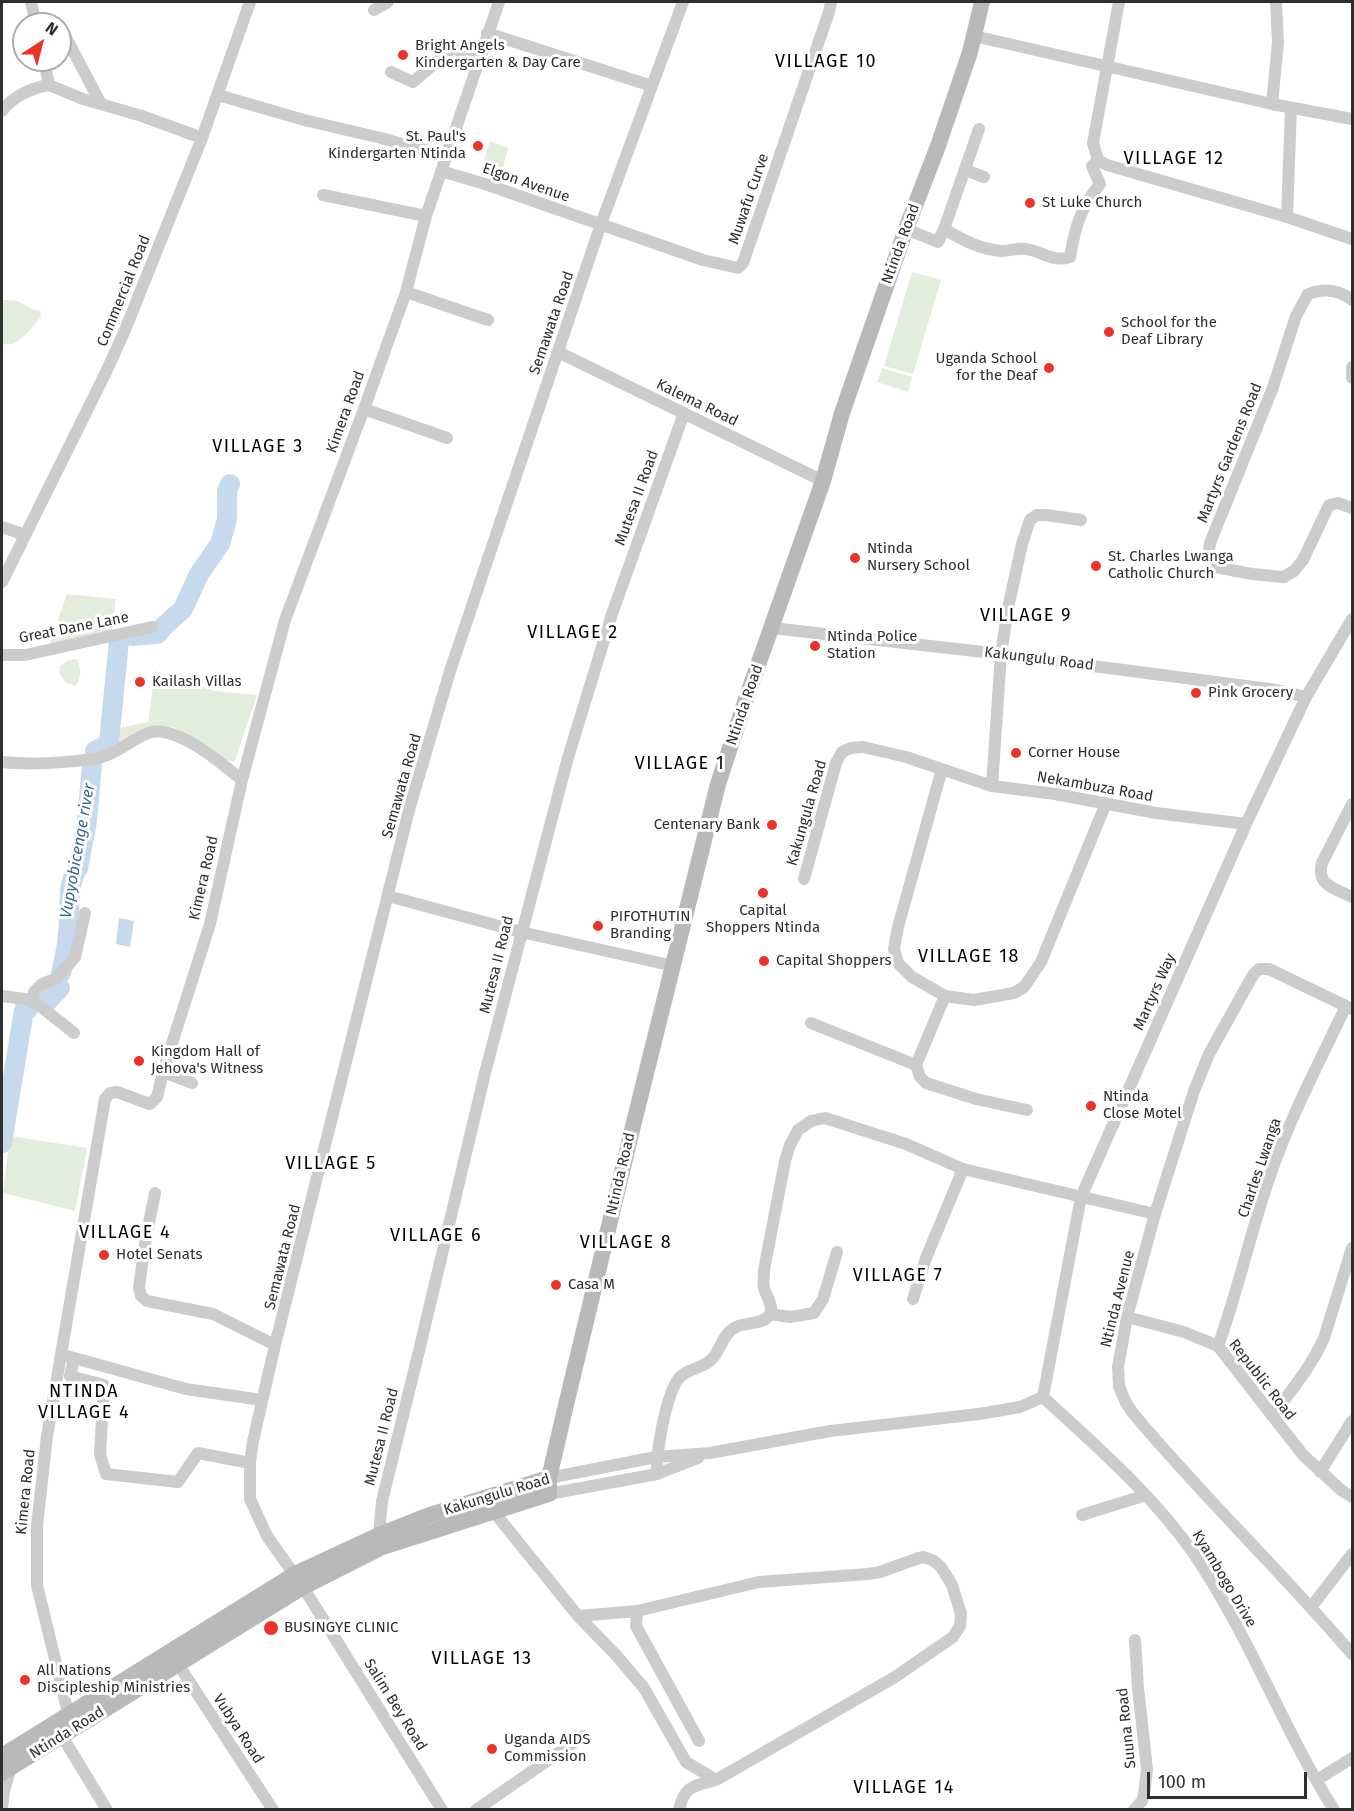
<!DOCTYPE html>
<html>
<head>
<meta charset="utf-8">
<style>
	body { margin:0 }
	#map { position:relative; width:1354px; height:1811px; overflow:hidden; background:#fff; font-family:"Fira Sans",sans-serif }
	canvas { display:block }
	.frame { position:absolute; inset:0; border:3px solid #2f2f2f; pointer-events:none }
	.north { position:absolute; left:12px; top:12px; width:60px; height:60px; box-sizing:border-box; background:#fff; border:2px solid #acacac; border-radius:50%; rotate:36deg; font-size:16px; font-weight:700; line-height:24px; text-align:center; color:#2f2f2f }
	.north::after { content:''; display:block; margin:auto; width:21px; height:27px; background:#ec332a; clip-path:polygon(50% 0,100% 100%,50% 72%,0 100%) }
	.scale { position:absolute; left:1147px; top:1772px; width:160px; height:27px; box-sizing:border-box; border:3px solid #2f2f2f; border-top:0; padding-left:8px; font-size:18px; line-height:21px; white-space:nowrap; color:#2f2f2f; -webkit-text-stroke:4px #fff; paint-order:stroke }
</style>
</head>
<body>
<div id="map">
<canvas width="1354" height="1811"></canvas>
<div class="frame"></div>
<div class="north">N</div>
<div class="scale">100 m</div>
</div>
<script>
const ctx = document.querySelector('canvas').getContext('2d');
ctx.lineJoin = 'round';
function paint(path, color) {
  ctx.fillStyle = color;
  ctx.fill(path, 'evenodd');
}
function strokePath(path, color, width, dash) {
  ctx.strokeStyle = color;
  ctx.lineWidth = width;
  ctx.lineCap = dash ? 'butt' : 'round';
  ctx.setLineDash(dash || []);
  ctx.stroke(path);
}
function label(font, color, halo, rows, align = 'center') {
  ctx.font = font + ' "Fira Sans",sans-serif';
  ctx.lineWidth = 6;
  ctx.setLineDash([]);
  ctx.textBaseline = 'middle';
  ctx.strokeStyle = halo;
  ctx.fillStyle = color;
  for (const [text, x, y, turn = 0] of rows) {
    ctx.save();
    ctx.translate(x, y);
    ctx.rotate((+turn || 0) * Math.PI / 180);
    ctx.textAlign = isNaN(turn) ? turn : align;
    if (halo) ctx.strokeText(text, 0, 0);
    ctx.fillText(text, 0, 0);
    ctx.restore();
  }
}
const green = new Path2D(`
	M490 141 508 148 501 175 481 171Z
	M912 272 941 280 913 374 884 366Z
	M2 300C19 300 20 301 33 310H39L41 315C39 322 19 343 12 344 8 345 5 344 2 343Z
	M882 368 912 377 908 392 877 382Z
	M67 594 116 599 112 631 49 646Z
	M77 659C81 669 82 678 75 686L66 683 59 673 60 666 69 660Z
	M155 671 214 691 257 695 235 761C218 766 185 721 157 726 145 728 122 744 111 750L113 729 148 722Z
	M10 1136 87 1148 75 1211 3 1193Z`);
const water = new Path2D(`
	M119 918 134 921 130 947 116 944Z`);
const river = new Path2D(`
	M132 636 157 634 165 625 183 609 199 574 220 544 227 519V491L230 484
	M95 751 105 746 109 742 119 641
	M61 973C66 954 69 934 69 915 70 898 68 883 78 868L87 821 92 764
	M46 1003 60 988
	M2 1143 24 1010 28 1009`);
const minor = new Path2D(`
	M31 2 36 24
	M1119 2 1093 143 1098 160 1107 165 1287 217 1352 239
	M374 10 388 2
	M60 26 101 104
	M487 33 652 86
	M974 36 1272 104 1352 119
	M44 60 49 85 83 99 142 116 202 138
	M391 72 413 82 453 48 478 59
	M218 95 304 120 381 138 446 156
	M1272 104 1278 42 1276 2
	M2 111C12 97 31 88 49 85
	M965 170 984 177
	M441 171 485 184 703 260 738 268 743 263 829 12 831 2
	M323 195 426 216
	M1287 217 1291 108
	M906 229 938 242 944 229C963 240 979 249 1001 251 1009 251 1017 248 1025 249 1041 250 1052 263 1070 257 1075 227 1081 207 1100 184L1092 166 1098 160
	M944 229 979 129
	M406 292 488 320
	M1352 300C1339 290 1324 288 1308 294L1296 316 1272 390 1210 543 1208 556 1215 567 1252 574 1284 577 1294 571 1303 560 1329 505 1338 503 1352 508
	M558 352 823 481
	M1352 367V378
	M364 409 447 438
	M2 527 25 535
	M2 582 107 370 125 330 202 138 250 2
	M772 628 1001 654 1277 690 1306 697
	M2 655H25L152 627
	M2 762C29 765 75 763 102 757 123 752 143 727 164 732 191 737 221 763 242 780
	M942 769 898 927 894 949 898 963 912 977 945 996 974 1000 1014 993 1024 987 1041 962 1106 803
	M992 786 1001 654 1008 608 1022 544 1030 520 1037 515H1046L1081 520
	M1352 804 1322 863C1316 886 1336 889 1352 897
	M804 879 836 763 842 752 851 748 863 747 906 757 992 786 1055 794 1156 813 1246 824
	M388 896 521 932 674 966
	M2 996 25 999 40 1006 74 1033
	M945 996 916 1065 920 1077 926 1083 976 1099 1027 1110
	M32 1002 34 992 42 984 57 978 75 957 85 913
	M1352 1009 1269 969H1259L1253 975 1209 1054 1194 1091 1155 1214 1127 1317 1118 1367 1119 1386 1125 1401 1132 1412C1202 1496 1281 1571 1352 1654
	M811 1023 916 1065
	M163 1072 192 1083
	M155 1193 145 1243 139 1288 141 1296 147 1301 213 1314 275 1345
	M913 1299 926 1258 963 1169
	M770 1314 790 1317 814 1313 823 1299 837 1252
	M1127 1317 1184 1332 1218 1346 1303 1455 1341 1490 1352 1497
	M1218 1346C1238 1291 1250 1234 1269 1179 1289 1119 1319 1063 1346 1006
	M67 1356 186 1389 262 1400
	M74 1358 70 1376 104 1385 100 1454 106 1474 178 1482 198 1453 250 1463
	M1043 1397 1081 1197 1246 824 1306 697 1352 619
	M1043 1397C1096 1446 1153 1495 1194 1554 1249 1635 1282 1727 1334 1810
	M1272 1416C1291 1391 1311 1367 1324 1338L1352 1248
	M1320 1472 1352 1421
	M657 1474C656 1453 666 1392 680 1377 689 1368 704 1368 712 1359 721 1349 723 1333 736 1327 745 1322 765 1325 770 1314 774 1306 766 1296 764 1288 763 1283 764 1276 764 1270L785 1161 790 1145 798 1130 811 1121 825 1118 906 1144 963 1169 1155 1214
	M549 1478 656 1457 710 1453 830 1431 979 1414 1020 1407 1043 1397
	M549 1494 657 1474 698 1458
	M491 1506 494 1512 578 1616 616 1655 644 1688 686 1762 716 1780
	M1082 1515 1146 1495
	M379 1535 382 1501 419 1351 485 1073 567 761 612 614 684 413
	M1312 1606 1352 1554
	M637 1611 636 1626 699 1741
	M578 1616 637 1611 759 1582 868 1574 880 1572 919 1558 924 1557 934 1561 941 1567 952 1585 961 1614 960 1626 953 1637 895 1677 716 1780C695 1786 684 1785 679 1810
	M178 1664 273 1810
	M70 1721 37 1585V1526L47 1436 105 1099 110 1093 117 1092 150 1104 157 1097 163 1072 210 924 242 780 285 620 364 409 406 292 426 216 499 2
	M62 1736 107 1810
	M1317 1780 1352 1758
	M2 1808 4 1791 11 1767
	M442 1810 303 1587 267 1536 250 1499V1463L253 1441 275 1345 409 810 450 671 601 224 683 2
	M476 1810 583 1736
	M1134 1810 1142 1801 1144 1795 1147 1769 1138 1688 1135 1640`);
const secondary = new Path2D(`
	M2 1756 295 1574 379 1535 427 1516 549 1478
	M2 1773 303 1587 380 1548 549 1494V1478L565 1409 633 1126 718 784 746 699 823 481 842 413 906 229 938 146 970 52 982 2`);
const markers = [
	[403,55,6,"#ec332a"],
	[478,146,6,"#ec332a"],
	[1030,203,6,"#ec332a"],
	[1109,332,6,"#ec332a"],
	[1049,368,6,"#ec332a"],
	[855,558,6,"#ec332a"],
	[1096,566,6,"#ec332a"],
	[815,646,6,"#ec332a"],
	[140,682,6,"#ec332a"],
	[1196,693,6,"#ec332a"],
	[1016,753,6,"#ec332a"],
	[772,825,6,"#ec332a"],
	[763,893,6,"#ec332a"],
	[598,926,6,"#ec332a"],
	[764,961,6,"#ec332a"],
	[139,1061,6,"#ec332a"],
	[1091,1106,6,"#ec332a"],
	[104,1255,6,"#ec332a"],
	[556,1285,6,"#ec332a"],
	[271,1628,8,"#ec332a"],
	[25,1680,6,"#ec332a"],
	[492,1749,6,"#ec332a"]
];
const poiNames = [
	["Bright Angels",415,46],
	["Kindergarten & Day Care",415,63],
	["St. Paul's",466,137,"right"],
	["Kindergarten Ntinda",466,154,"right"],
	["St Luke Church",1042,203],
	["School for the",1121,323],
	["Deaf Library",1121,340],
	["Uganda School",1037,359,"right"],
	["for the Deaf",1037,376,"right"],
	["Ntinda",867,549],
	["Nursery School",867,566],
	["St. Charles Lwanga",1108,557],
	["Catholic Church",1108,574],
	["Ntinda Police",827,637],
	["Station",827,654],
	["Kailash Villas",152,682],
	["Pink Grocery",1208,693],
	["Corner House",1028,753],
	["Centenary Bank",760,825,"right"],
	["Capital",763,911,"center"],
	["Shoppers Ntinda",763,928,"center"],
	["PIFOTHUTIN",610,917],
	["Branding",610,934],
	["Capital Shoppers",776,961],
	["Kingdom Hall of",151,1052],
	["Jehova's Witness",151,1069],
	["Ntinda",1103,1097],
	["Close Motel",1103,1114],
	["Hotel Senats",116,1255],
	["Casa M",568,1285],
	["BUSINGYE CLINIC",284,1628],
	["All Nations",37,1671],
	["Discipleship Ministries",37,1688],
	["Uganda AIDS",504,1740],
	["Commission",504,1757]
];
const streetNames = [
	["Elgon Avenue",526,183,19],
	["Muwafu Curve",749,199,-71],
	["Ntinda Road",901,244,-70],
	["Commercial Road",124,291,-68],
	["Semawata Road",552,323,-71],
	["Kalema Road",697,403,26],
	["Kimera Road",346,412,-70],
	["Martyrs Gardens Road",1230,453,-68],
	["Mutesa II Road",637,498,-70],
	["Great Dane Lane",74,628,-11],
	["Kakungulu Road",1039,659,7],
	["Ntinda Road",745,705,-71],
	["Semawata Road",402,786,-74],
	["Nekambuza Road",1095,787,10],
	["Kakungula Road",807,813,-74],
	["Kimera Road",204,878,-77],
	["Mutesa II Road",497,965,-76],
	["Martyrs Way",1155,992,-66],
	["Charles Lwanga",1260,1168,-71],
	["Ntinda Road",621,1174,-77],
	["Semawata Road",283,1257,-76],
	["Ntinda Avenue",1118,1299,-76],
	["Republic Road",1262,1380,52],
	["Mutesa II Road",382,1437,-76],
	["Kimera Road",26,1492,-84],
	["Kakungulu Road",497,1495,-17],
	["Kyambogo Drive",1224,1579,59],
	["Salim Bey Road",395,1705,58],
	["Suuna Road",1127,1728,-96],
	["Vubya Road",238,1729,57],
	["Ntinda Road",67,1733,-32]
];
const waterNames = [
	["Vupyobicenge river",78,851,-80]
];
const quarterNames = [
	["VILLAGE 10",826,62],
	["VILLAGE 12",1174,159],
	["VILLAGE 3",258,447],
	["VILLAGE 9",1026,616],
	["VILLAGE 2",573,633],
	["VILLAGE 1",680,764],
	["VILLAGE 18",969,957],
	["VILLAGE 5",331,1164],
	["VILLAGE 4",125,1233],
	["VILLAGE 6",436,1236],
	["VILLAGE 8",626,1243],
	["VILLAGE 7",898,1276],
	["NTINDA",84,1392],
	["VILLAGE 4",84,1413],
	["VILLAGE 13",482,1659],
	["VILLAGE 14",904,1788]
];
paint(green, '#e3eddc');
paint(water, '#c7daed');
strokePath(river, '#c7daed', 20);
strokePath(minor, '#ccc', 12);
strokePath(secondary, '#b9b9b9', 16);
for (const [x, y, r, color] of markers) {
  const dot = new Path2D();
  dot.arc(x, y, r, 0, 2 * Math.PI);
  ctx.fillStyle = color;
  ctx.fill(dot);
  strokePath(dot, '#fff', 2);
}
label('15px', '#2f2f2f', '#fff', poiNames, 'left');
label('15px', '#2f2f2f', '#fff', streetNames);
label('italic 16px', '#396694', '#fff', waterNames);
ctx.letterSpacing = '1.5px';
label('18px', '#000', '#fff', quarterNames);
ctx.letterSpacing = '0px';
</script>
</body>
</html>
